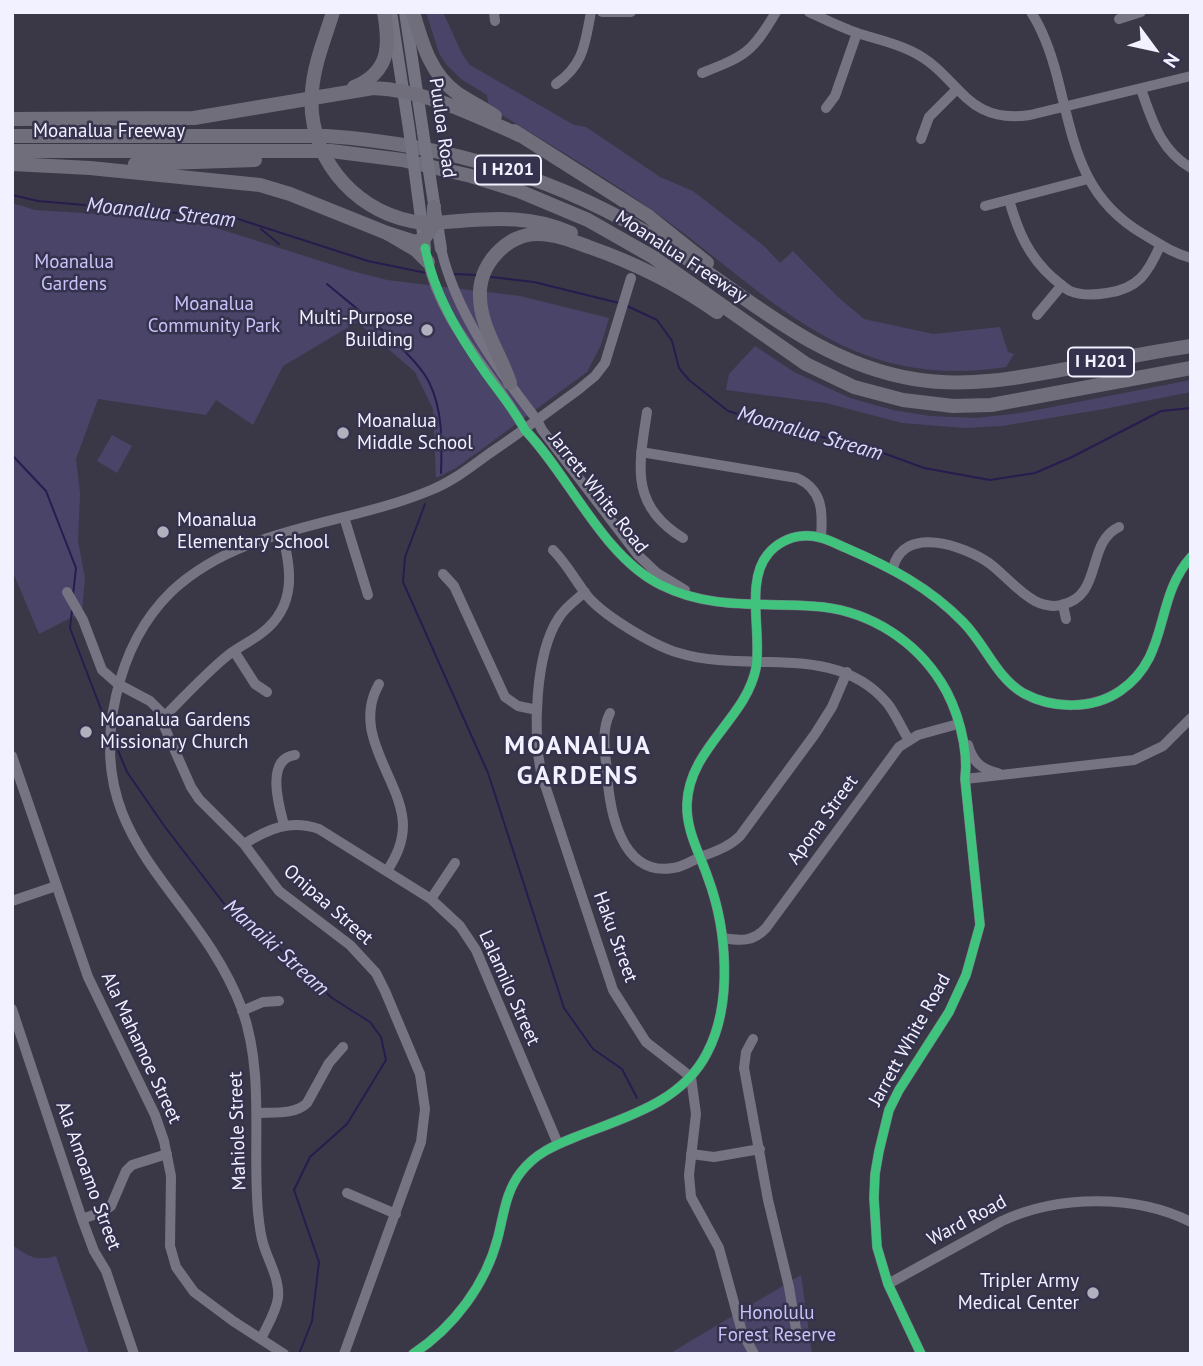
<!DOCTYPE html>
<html>
<head>
<meta charset="utf-8">
<style>
	body { margin:0 }
	#map { position:relative; width:1203px; height:1366px; overflow:hidden; background:#3a3847; font-family:"PT Sans",sans-serif }
	canvas { display:block }
	.frame { position:absolute; inset:0; border:14px solid #f1f1ff; pointer-events:none }
	.north { position:absolute; left:1119px; top:14px; width:70px; height:70px; -webkit-text-stroke:5px #35324d; paint-order:stroke; rotate:123deg; font-size:19px; font-weight:700; line-height:28px; text-align:center; color:#f1f1ff }
	.north::after { content:''; display:block; margin:auto; width:24px; height:32px; background:#f1f1ff; clip-path:polygon(50% 0,100% 100%,50% 72%,0 100%) }
</style>
</head>
<body>
<div id="map">
<canvas width="1203" height="1366"></canvas>
<div class="frame"></div>
<div class="north">N</div>
</div>
<script>
const ctx = document.querySelector('canvas').getContext('2d');
ctx.lineJoin = 'round';
function paint(path, color) {
  ctx.fillStyle = color;
  ctx.fill(path, 'evenodd');
}
function strokePath(path, color, width, dash) {
  ctx.strokeStyle = color;
  ctx.lineWidth = width;
  ctx.lineCap = dash ? 'butt' : 'round';
  ctx.setLineDash(dash || []);
  ctx.stroke(path);
}
function label(font, color, halo, rows, align = 'center') {
  ctx.font = font + ' "PT Sans",sans-serif';
  ctx.lineWidth = 5;
  ctx.setLineDash([]);
  ctx.textBaseline = 'middle';
  ctx.strokeStyle = halo;
  ctx.fillStyle = color;
  for (const [text, x, y, turn = 0] of rows) {
    ctx.save();
    ctx.translate(x, y);
    ctx.rotate((+turn || 0) * Math.PI / 180);
    ctx.textAlign = isNaN(turn) ? turn : align;
    if (halo) ctx.strokeText(text, 0, 0);
    ctx.fillText(text, 0, 0);
    ctx.restore();
  }
}
const green = new Path2D(`
	M426 12H443L462 54 470 65 574 125 586 127 660 177 693 191 764 246 780 263 793 251 838 297 864 319 933 334 1000 327 1008 352 1014 354 1006 367C846 391 776 299 659 215 605 176 545 142 489 107L487 95 461 79 446 64 439 53Z
	M12 203 35 210 131 216 210 226 352 271 387 280 520 296 609 318 601 345 587 372 456 468 436 478 433 409 415 372 357 322 283 366 253 425 216 400 206 415 98 399 76 459 80 494 78 541 85 578 82 612 39 634 12 570Z
	M755 346 794 372 850 398 893 410 930 416 976 418 1021 413 1191 380V392L1104 409 1002 426 965 428 902 423 826 403 726 390 729 374Z
	M112 435 132 446 117 473 97 461Z
	M12 1245C28 1256 36 1262 56 1256L89 1354H12Z
	M801 1275 812 1354H669Z`);
const stream = new Path2D(`
	M12 195 38 201 235 218 368 261 426 273
	M261 229 279 244
	M452 274 478 275
	M491 277 534 282 619 303
	M327 284C354 307 414 352 429 382 443 410 442 443 441 473
	M627 306 657 320 672 341 679 368 689 380 728 411 808 434 867 447 924 468 990 480 1035 473 1072 457 1161 411 1191 408
	M12 455 46 491 76 568 73 595
	M425 504 405 557 403 582 488 773 564 1008 593 1049 622 1069 637 1098
	M72 611 70 628 107 725
	M115 743 127 772 165 827 232 914 272 942 332 998 370 1022 381 1037 386 1060 347 1124 310 1157 294 1190 319 1262 312 1321 299 1354`);
const minor = new Path2D(`
	M494 12 495 21
	M602 12H631
	M809 12C826 20 842 28 860 34 877 39 895 43 911 51 960 74 963 125 1030 115L1191 76
	M1031 12C1044 32 1051 53 1057 76 1074 142 1080 197 1143 234 1160 244 1172 253 1191 258
	M1119 19 1141 12
	M702 73C745 56 752 53 776 12
	M556 84C584 65 585 43 591 12
	M1141 89C1152 120 1160 150 1191 168
	M826 108 835 96 857 33
	M921 139 929 117 957 89
	M1009 200C1018 231 1028 256 1053 278 1058 282 1064 288 1070 291 1082 296 1095 295 1107 293 1138 289 1148 273 1160 246
	M985 206 1088 179
	M441 249C457 315 496 367 537 420L542 430 637 554 657 573 685 590
	M427 258C441 325 493 372 525 430 569 475 603 557 661 585 715 612 767 601 823 607 872 613 915 641 941 682 957 707 969 748 965 779L980 925 966 975 949 1012 899 1090 889 1110 879 1151 875 1174 874 1198 877 1247 888 1284 921 1354
	M1037 315 1062 285
	M647 412C639 465 629 505 683 538
	M641 452 797 478C823 490 823 512 821 537
	M344 517 368 595
	M553 550C566 563 574 578 585 593 600 614 654 646 679 653 748 674 835 641 887 703 896 714 901 728 909 740
	M893 568C904 524 964 546 989 563 1005 575 1018 592 1035 601 1043 605 1053 607 1061 605 1104 596 1085 543 1119 527
	M443 574 454 586 505 697 518 706 537 710
	M67 592 83 620 102 670 118 684 150 701 165 716 164 726 191 787 199 799 244 844 279 891 350 945 376 973 385 991 420 1074 425 1109 421 1142 344 1354
	M585 592C576 600 564 608 558 619 535 655 533 732 541 773L613 990 646 1042 691 1077 696 1114 689 1175 691 1197 719 1248 742 1332 754 1354
	M1063 605 1066 619
	M234 651 255 684 267 692
	M379 684C350 735 402 779 403 825 403 843 396 857 387 871
	M610 713C601 730 605 753 607 771 609 808 620 877 673 868 682 867 690 862 698 858 713 852 728 848 740 836L815 734 832 707 847 672
	M165 716C185 696 205 674 227 656 238 647 252 641 263 632 296 606 292 570 282 534
	M968 745C973 762 981 769 998 773
	M12 756 88 977 155 1115 164 1141 171 1176 170 1246 176 1267 194 1292 233 1321 284 1354
	M965 779 1134 760 1163 746 1191 718
	M284 825C279 806 265 759 295 755
	M244 844C268 829 290 819 319 829L431 899 460 926 476 950 558 1144
	M431 899 455 863
	M12 901 56 886
	M723 938C741 941 753 942 766 928L899 747 918 735 958 724
	M12 1009 82 1219 94 1251 106 1271 134 1354
	M242 1011 263 1002 279 1001
	M753 1039 746 1052 744 1068 768 1200 789 1287 797 1335
	M257 1113C273 1112 295 1115 307 1103L329 1063 343 1047
	M691 1154 714 1157 760 1149
	M347 1193 396 1214
	M82 1219 102 1212 111 1206 126 1171 132 1165 167 1154
	M888 1284 1002 1221C1058 1195 1135 1194 1191 1222
	M261 1339C267 1326 276 1312 278 1298 280 1279 268 1261 263 1243 260 1233 259 1222 258 1212 252 1144 265 1074 242 1009 197 889 82 844 116 696 125 656 143 619 172 591 243 525 346 526 431 490 453 481 471 467 490 453 520 433 549 411 578 390L595 376 605 363 631 278
	M413 1354C454 1327 486 1284 498 1237 504 1213 506 1191 521 1172 535 1154 553 1146 573 1138 622 1118 681 1104 707 1053 733 1004 727 929 708 878 700 854 686 831 687 804 689 748 746 719 756 668 762 634 745 581 768 554 776 544 789 537 802 536 818 534 832 542 846 548 890 567 929 587 963 622 985 644 996 677 1023 693 1052 709 1092 710 1120 691 1171 656 1153 600 1191 557`);
const major = new Path2D(`
	M391 12 409 129
	M405 12 423 132`);
const highway = new Path2D(`
	M413 12C422 42 430 74 457 93 469 101 483 108 495 116
	M354 87C390 72 390 46 384 12
	M12 119 194 118 373 88C425 90 472 114 519 135
	M514 131 648 216 707 263
	M12 136H326C446 144 563 179 665 244 746 295 816 363 914 379 967 388 1018 378 1071 368 1111 360 1151 352 1191 346
	M12 151H331L402 160 471 176 519 191 588 220 653 257 806 364 854 387 903 400 953 406 991 405 1191 368
	M12 164 90 168 260 185 290 194 387 233 416 250 428 262
	M135 164 255 160
	M459 221C499 218 533 216 571 233
	M510 383C501 355 481 328 480 298 479 282 485 266 496 254 507 242 522 234 538 234 555 234 573 241 589 247 635 263 677 284 717 312`);
const majorBridge = new Path2D(`
	M409 129 425 248
	M423 132 441 249`);
const highwayBridge = new Path2D(`
	M333 12C325 38 314 64 312 91 306 153 351 209 411 221 427 225 443 222 459 221
	M387 233 415 242 424 239 433 225 434 207`);
const cycleway = new Path2D(`
	M425 248C434 293 458 334 484 371 498 391 513 408 525 430 569 475 603 557 661 585 715 612 767 601 823 607 872 613 915 641 941 682 957 707 969 748 965 779L980 925 966 975 949 1012 899 1090 889 1110 879 1151 875 1174 874 1198 877 1247 888 1284 921 1354
	M413 1354C454 1327 486 1284 498 1237 504 1213 506 1191 521 1172 535 1154 553 1146 573 1138 622 1118 681 1104 707 1053 733 1004 727 929 708 878 700 854 686 831 687 804 689 748 746 719 756 668 762 634 745 581 768 554 776 544 789 537 802 536 818 534 832 542 846 548 890 567 929 587 963 622 985 644 996 677 1023 693 1052 709 1092 710 1120 691 1171 656 1153 600 1191 557`);
const markers = [
	[427,330,7,"#b1b0bf"],
	[343,433,7,"#b1b0bf"],
	[163,532,7,"#b1b0bf"],
	[86,732,7,"#b1b0bf"],
	[1093,1293,7,"#b1b0bf"]
];
const shields = [
	[508,170,66],
	[1101,362,66]
];
const shieldNames = [
	["I H201",508,170],
	["I H201",1101,362]
];
const streetNames = [
	["Puuloa Road",442,128,82],
	["Moanalua Freeway",109,132],
	["Moanalua Freeway",681,257,33],
	["Jarrett White Road",598,493,52],
	["Apona Street",823,820,-54],
	["Onipaa Street",328,905,41],
	["Haku Street",615,937,70],
	["Lalamilo Street",509,988,66],
	["Jarrett White Road",910,1040,-61],
	["Ala Mahamoe Street",141,1048,65],
	["Mahiole Street",238,1131,-92],
	["Ala Amoamo Street",88,1176,70],
	["Ward Road",967,1221,-28]
];
const parkNames = [
	["Moanalua",74,263],
	["Gardens",74,285],
	["Moanalua",214,305],
	["Community Park",214,327],
	["Honolulu",777,1314],
	["Forest Reserve",777,1336]
];
const poiNames = [
	["Multi-Purpose",413,319,"right"],
	["Building",413,341,"right"],
	["Moanalua",357,422],
	["Middle School",357,444],
	["Moanalua",177,521],
	["Elementary School",177,543],
	["Moanalua Gardens",100,721],
	["Missionary Church",100,743],
	["Tripler Army",1079,1282,"right"],
	["Medical Center",1079,1304,"right"]
];
const waterNames = [
	["Moanalua Stream",161,213,6],
	["Moanalua Stream",810,434,16],
	["Manaiki Stream",276,948,42]
];
const districtNames = [
	["MOANALUA",578,747],
	["GARDENS",578,777]
];
paint(green, '#4a4469');
strokePath(stream, '#281c4f', 2);
strokePath(minor, '#767483', 10);
strokePath(major, '#757482', 12);
strokePath(highway, '#706e7a', 14);
strokePath(majorBridge, '#757482', 12);
strokePath(highwayBridge, '#706e7a', 14);
strokePath(cycleway, '#40c37c', 9);
for (const [x, y, r, color] of markers) {
  const dot = new Path2D();
  dot.arc(x, y, r, 0, 2 * Math.PI);
  ctx.fillStyle = color;
  ctx.fill(dot);
  strokePath(dot, '#35324d', 2.5);
}
for (const [x, y, w] of shields) {
  const box = new Path2D();
  box.roundRect(x - w / 2, y - 14.5, w, 29, 5);
  ctx.fillStyle = '#35324d';
  ctx.fill(box);
  strokePath(box, '#f1f1ff', 2);
}
label('bold 18px', '#f1f1ff', null, shieldNames);
label('19px', '#f1f1ff', '#35324d', streetNames);
label('19px', '#c8c3f9', '#35324d', parkNames);
label('19px', '#f1f1ff', '#35324d', poiNames, 'left');
label('italic 21px', '#dcd9fe', '#35324d', waterNames);
ctx.letterSpacing = '2px';
label('bold 26px', '#f1f1ff', '#35324d', districtNames);
ctx.letterSpacing = '0px';
</script>
</body>
</html>
